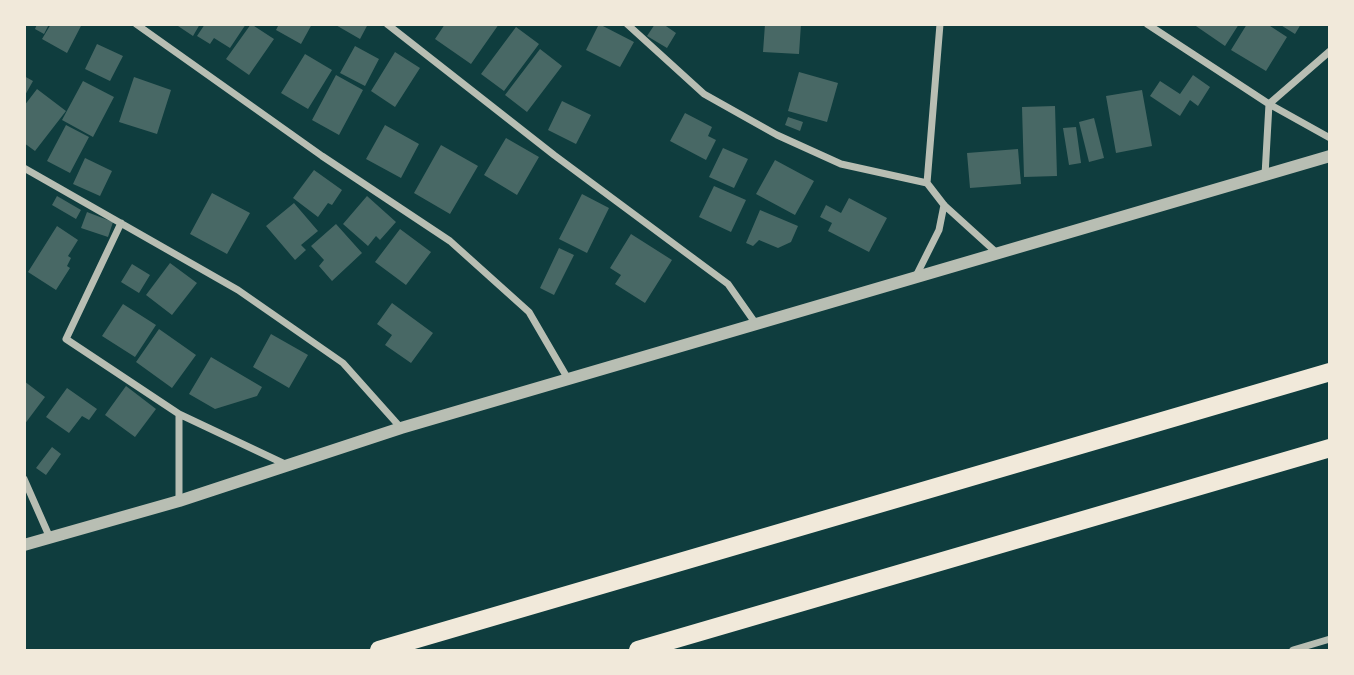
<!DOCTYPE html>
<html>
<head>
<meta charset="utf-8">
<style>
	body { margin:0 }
	#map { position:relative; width:1354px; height:675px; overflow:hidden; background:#0f3d3e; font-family:Roboto,sans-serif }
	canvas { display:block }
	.frame { position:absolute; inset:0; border:26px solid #f1e9da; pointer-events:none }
</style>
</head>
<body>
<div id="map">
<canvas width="1354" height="675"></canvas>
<div class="frame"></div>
</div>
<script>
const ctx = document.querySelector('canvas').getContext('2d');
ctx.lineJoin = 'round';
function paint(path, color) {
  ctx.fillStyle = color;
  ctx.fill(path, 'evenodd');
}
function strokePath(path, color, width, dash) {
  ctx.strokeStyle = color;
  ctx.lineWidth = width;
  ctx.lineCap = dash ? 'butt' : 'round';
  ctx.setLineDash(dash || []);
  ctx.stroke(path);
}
const building = new Path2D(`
	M37 24H49L44 34 35 29Z
	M51 24H82L67 53 42 39Z
	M175 24H200L193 36Z
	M205 24H246L230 48 214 38 210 44 197 36Z
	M251 24 274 39 249 75 226 59Z
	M279 24H312L301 44 276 30Z
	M334 24H368L360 39Z
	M445 24H499L471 64 435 39Z
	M599 24 634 42 620 67 586 50Z
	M655 24H663L676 33 667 48 647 36Z
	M765 24H801L799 54 763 52Z
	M1193 24H1239L1225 46Z
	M1247 24H1267L1287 37 1266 71 1231 50Z
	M1279 24H1301L1295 34Z
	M516 27 539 44 504 91 481 74Z
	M97 44 123 56 110 81 85 69Z
	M355 46 379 59 365 86 340 73Z
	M540 49 562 66 527 112 505 95Z
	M395 52 420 68 395 107 371 91Z
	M305 54 332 70 308 109 281 93Z
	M799 72 838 83 827 122 788 111Z
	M336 75 363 90 339 135 312 120Z
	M1193 75 1210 87 1198 106 1190 100 1180 116 1150 96 1160 81 1180 94Z
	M24 76 33 81 24 97Z
	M134 77 171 90 157 134 119 122Z
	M83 81 114 97 93 137 62 120Z
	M37 89 66 111 35 151 24 143V106Z
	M1142 90 1152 146 1116 153 1106 96Z
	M562 101 591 115 576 144 548 130Z
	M1055 106 1057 176 1024 177 1022 107Z
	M685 113 712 127 708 136 716 140 706 160 670 141Z
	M788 117 803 122 800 131 785 125Z
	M1094 118 1104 158 1089 162 1079 122Z
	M66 125 89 137 70 173 47 161Z
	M385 125 419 144 401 178 366 159Z
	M1076 127 1081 163 1069 165 1063 128Z
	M506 138 539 157 517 195 484 175Z
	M441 145 478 166 450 214 414 193Z
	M723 148 748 159 734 188 709 177Z
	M1018 149 1021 184 970 188 967 153Z
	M85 158 112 171 100 196 73 184Z
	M775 160 814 181 795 215 756 194Z
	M314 170 342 190 332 205 328 203 318 217 293 198Z
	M714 186 746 200 731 232 699 217Z
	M212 193 250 213 227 254 190 234Z
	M582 194 609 208 587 253 559 239Z
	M57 196 81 210 76 219 52 205Z
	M367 196 396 222 380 240 376 236 368 246 343 224Z
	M849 198 887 218 869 252 828 231 832 223 820 217 826 205 841 213Z
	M294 203 318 231 301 245 306 250 295 260 266 226Z
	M760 210 798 226 791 242 778 248 759 240 753 246 746 243Z
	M87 212 113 222 108 237 81 228Z
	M336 224 362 253 332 281 319 266 324 260 311 246Z
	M57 226 78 240 68 256 71 258 67 266 70 268 56 290 28 272Z
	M400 229 431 252 406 285 375 262Z
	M631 234 672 260 645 303 615 284 621 275 610 268Z
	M559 248 574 255 554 295 540 288Z
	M170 263 197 283 172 315 146 295Z
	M132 264 150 275 139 293 121 282Z
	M392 303 433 333 411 363 385 345 392 335 377 324Z
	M123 304 156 325 135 357 102 336Z
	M159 329 196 355 172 388 136 362Z
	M271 334 308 355 289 388 253 367Z
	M211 357 262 387 257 396 215 409 189 394Z
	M24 381 45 397 24 425Z
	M126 386 156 409 135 437 105 415Z
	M67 388 97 409 89 420 82 416 69 433 46 417Z
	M52 447 61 454 46 475 36 468Z`);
const minor = new Path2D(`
	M136 24 322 156 450 241 529 312 568 379
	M387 24 554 155 728 284 756 324
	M627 24 704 94 777 135 841 164 927 183 944 205 998 254
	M1147 24 1269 104 1330 138
	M24 168 238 290 343 363 401 428
	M1265 175 1269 104 1330 51
	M927 183 940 24
	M121 223 66 339 179 414 287 465
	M915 278 939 230 944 205
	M24 479 50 538
	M179 501V414
	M1293 650 1330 639`);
const tertiary = new Path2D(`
	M24 545 179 501 401 428 1330 156`);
const motorway = new Path2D(`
	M379 650 1330 372
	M638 650 1330 448`);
paint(building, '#486865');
strokePath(minor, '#b8beb3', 7);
strokePath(tertiary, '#b8beb3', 12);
strokePath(motorway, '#f1e9da', 18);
</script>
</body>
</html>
